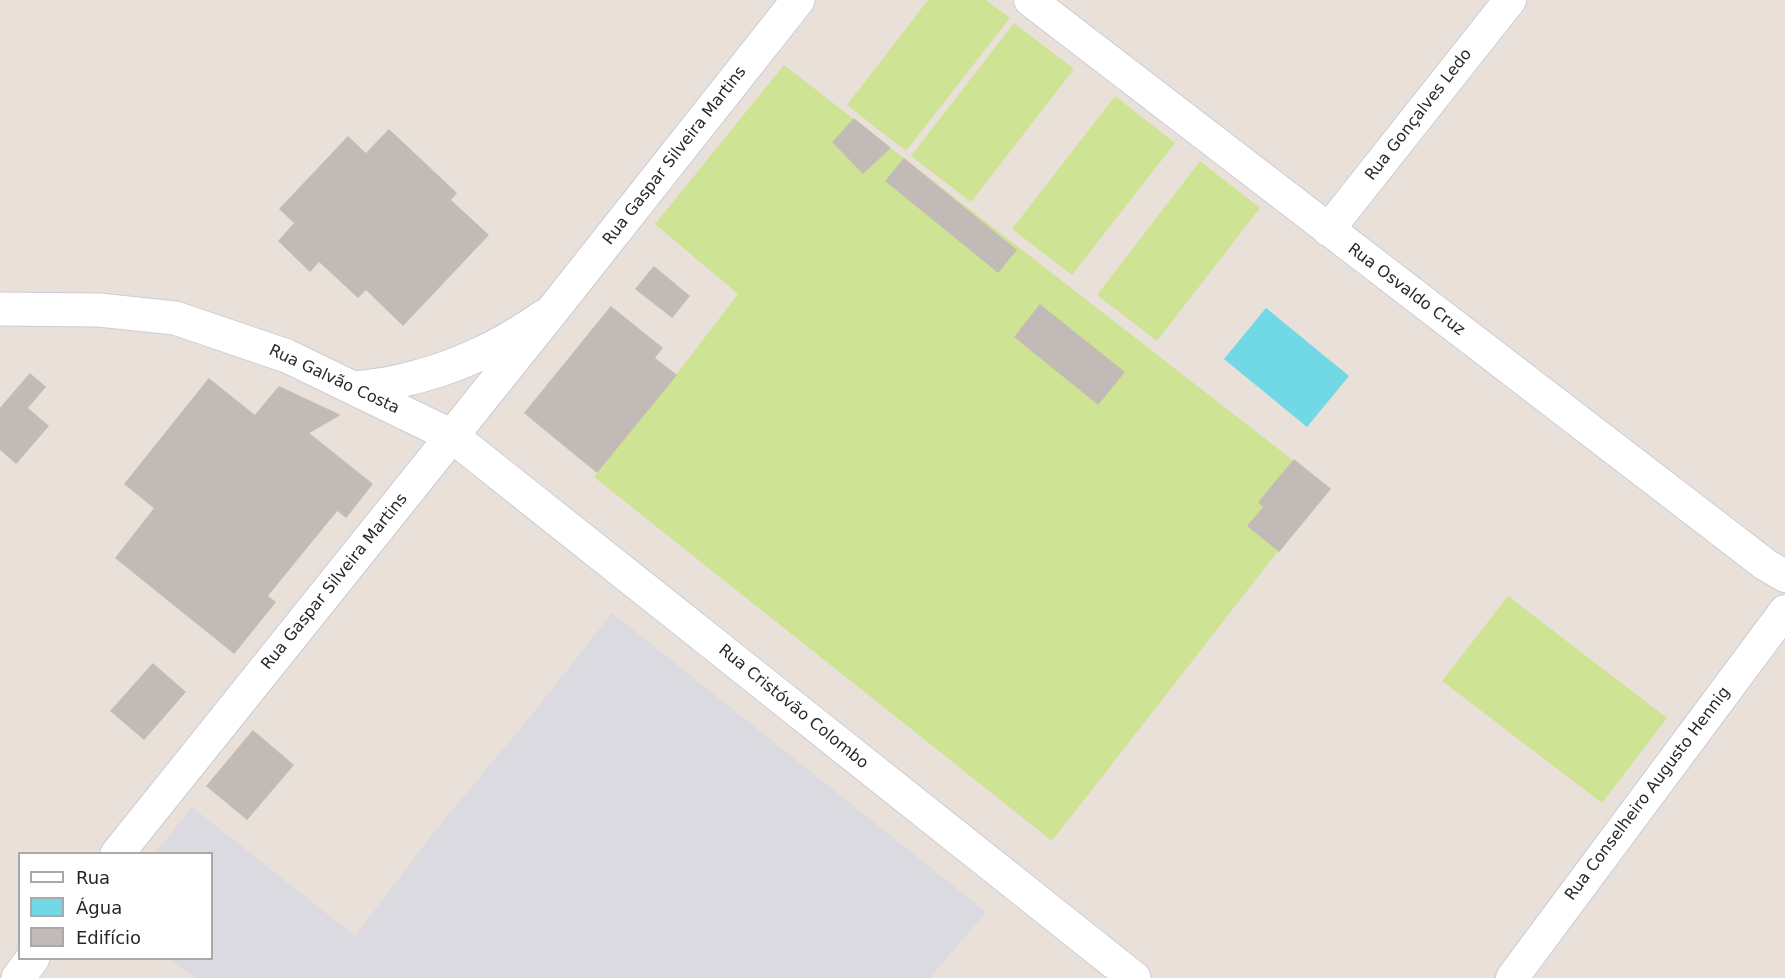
<!DOCTYPE html>
<html>
<head>
<meta charset="utf-8">
<style>
	body { margin:0 }
	#map { position:relative; width:1785px; height:978px; overflow:hidden; background:#e9e0d9; font-family:"DejaVu Sans",sans-serif }
	canvas { display:block }
	.legend { position:absolute; left:18px; top:852px; width:195px; height:108px; box-sizing:border-box; background:#fff; border:2px solid #a9a9a9; margin:0; padding:8px 10px; list-style:none; font-size:18px; color:#272727 }
	.legend li { display:flex; align-items:center; gap:12px; height:30px }
	.legend b { width:30px; border:2px solid #a9a9a9 }
</style>
</head>
<body>
<div id="map">
<canvas width="1785" height="978"></canvas>
<ul class="legend">
<li><b style="height:8px;background:#fff"></b>Rua</li>
<li><b style="height:16px;background:#71d8e6"></b>Água</li>
<li><b style="height:16px;background:#c1bab6"></b>Edifício</li>
</ul>
</div>
<script>
const ctx = document.querySelector('canvas').getContext('2d');
ctx.lineJoin = 'round';
function paint(path, color) {
  ctx.fillStyle = color;
  ctx.fill(path, 'evenodd');
}
function strokePath(path, color, width, dash) {
  ctx.strokeStyle = color;
  ctx.lineWidth = width;
  ctx.lineCap = dash ? 'butt' : 'round';
  ctx.setLineDash(dash || []);
  ctx.stroke(path);
}
function label(font, color, halo, rows, align = 'center') {
  ctx.font = font + ' "DejaVu Sans",sans-serif';
  ctx.lineWidth = 6;
  ctx.setLineDash([]);
  ctx.textBaseline = 'middle';
  ctx.strokeStyle = halo;
  ctx.fillStyle = color;
  for (const [text, x, y, turn = 0] of rows) {
    ctx.save();
    ctx.translate(x, y);
    ctx.rotate((+turn || 0) * Math.PI / 180);
    ctx.textAlign = isNaN(turn) ? turn : align;
    if (halo) ctx.strokeText(text, 0, 0);
    ctx.fillText(text, 0, 0);
    ctx.restore();
  }
}
const industrial = new Path2D(`
	M612 613 986 912 930 978H196L170 959 212 958V854L155 853 192 807 355 936 434 832 530 717Z`);
const pitch = new Path2D(`
	M928 0H986L1010 18 906 151 847 105Z
	M1014 23 1074 69 971 202 911 156Z
	M784 65 1330 489 1275 555 1052 841 594 477 676 375 738 294 655 224Z
	M1115 96 1175 143 1072 275 1012 229Z
	M1200 161 1260 208 1157 341 1097 295Z
	M1508 596 1667 718 1602 803 1442 681Z`);
const water = new Path2D(`
	M1266 308 1349 376 1307 427 1224 359Z`);
const building = new Path2D(`
	M854 119 890 148 863 173 833 142Z
	M389 130 456 193 450 200 488 235 403 325 366 289 433 218 366 154Z
	M348 137 433 218 358 297 319 261 310 271 279 241 295 223 280 209Z
	M904 159 1016 250 998 272 886 181Z
	M654 267 689 296 672 317 636 289Z
	M1040 305 1124 372 1098 404 1015 337Z
	M611 307 662 348 576 455 525 413Z
	M654 358 676 375 597 472 576 455Z
	M30 374 45 387 27 408 48 426 16 463 0 449V409Z
	M209 379 295 448 211 553 125 484Z
	M279 387 339 415 308 433 295 448 255 416Z
	M308 433 372 484 346 517 337 510 267 596 275 602 234 653 116 558 155 508 211 553Z
	M1294 460 1330 489 1279 551 1248 526 1264 507 1259 502Z
	M153 664 185 692 144 739 111 711Z
	M253 731 293 765 247 819 207 786Z`);
const minor = new Path2D(`
	M1030 0 1766 565 1785 576
	M1328 230 1510 0
	M1512 978 1785 611`);
const tertiary = new Path2D(`
	M0 309 99 310 175 318 287 356 452 436 1134 978
	M355 388C370 386 385 385 400 381 454 369 498 348 543 317`);
const secondary = new Path2D(`
	M117 854 552 311 798 0
	M18 978 33 958`);
const streetNames = [
	["Rua Gonçalves Ledo",1419,115,-52],
	["Rua Gaspar Silveira Martins",675,156,-52],
	["Rua Osvaldo Cruz",1406,290,37],
	["Rua Galvão Costa",334,380,25],
	["Rua Gaspar Silveira Martins",335,582,-51],
	["Rua Cristóvão Colombo",793,707,39],
	["Rua Conselheiro Augusto Hennig",1648,794,-53]
];
paint(industrial, '#dbdae1');
paint(pitch, '#cee494');
paint(water, '#71d8e6');
paint(building, '#c1bab6');
strokePath(building, '#c4bcb3', 1.5);
strokePath(minor, '#c8cdd8', 34);
strokePath(tertiary, '#c8cdd8', 35);
strokePath(secondary, '#c8cdd8', 35);
strokePath(minor, '#fff', 32);
strokePath(tertiary, '#fff', 33);
strokePath(secondary, '#fff', 33);
label('16px', '#272727', '#fff', streetNames);
</script>
</body>
</html>
